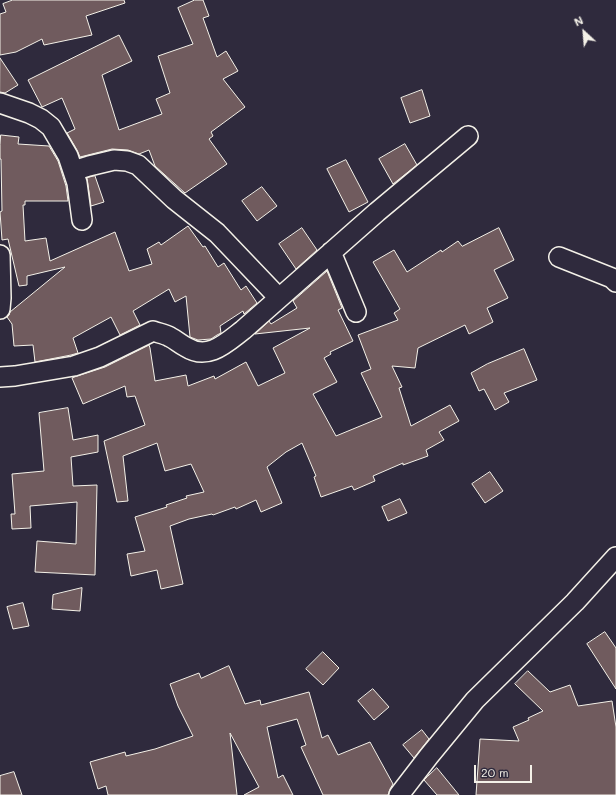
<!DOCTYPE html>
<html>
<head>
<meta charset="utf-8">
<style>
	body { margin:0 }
	#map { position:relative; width:616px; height:795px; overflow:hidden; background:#2f2a3d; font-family:Mali,sans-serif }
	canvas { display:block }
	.north { position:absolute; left:564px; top:12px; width:40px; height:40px; -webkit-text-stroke:3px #2f2a3d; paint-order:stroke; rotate:334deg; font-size:11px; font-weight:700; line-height:16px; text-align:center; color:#f4f1e8 }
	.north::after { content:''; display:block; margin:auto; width:14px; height:18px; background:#f4f1e8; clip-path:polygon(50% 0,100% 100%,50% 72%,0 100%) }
	.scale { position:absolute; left:474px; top:765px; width:58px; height:18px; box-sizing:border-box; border:2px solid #f4f1e8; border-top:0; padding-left:5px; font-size:12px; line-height:14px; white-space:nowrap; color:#f4f1e8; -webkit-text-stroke:3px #2f2a3d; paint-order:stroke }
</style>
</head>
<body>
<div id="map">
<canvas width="616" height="795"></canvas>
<div class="north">N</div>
<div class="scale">20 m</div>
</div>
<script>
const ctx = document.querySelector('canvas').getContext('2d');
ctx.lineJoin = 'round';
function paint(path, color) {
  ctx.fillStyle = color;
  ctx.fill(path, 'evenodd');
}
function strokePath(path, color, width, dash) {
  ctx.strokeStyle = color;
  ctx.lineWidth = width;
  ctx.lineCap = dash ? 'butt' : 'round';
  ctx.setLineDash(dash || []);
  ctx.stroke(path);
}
const building = new Path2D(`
	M13 0H124L125 3 86 16 92 35 44 45 42 39 16 52 0 55V14L6 12 3 4Z
	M195 0H203L209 16 203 18 217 57 226 51 238 71 223 79 245 107 211 132 213 136 209 139 227 164 185 193 155 166 149 150 139 154 128 150 112 149 80 157 77 150 67 133 75 129 62 98 42 107 28 80 119 35 132 61 102 75 119 130 162 114 156 99 170 93 158 56 193 44 178 8Z
	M0 58 18 85 5 93 0 92Z
	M422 90 430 116 410 123 401 98Z
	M1 135 19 137 18 144 49 146 58 161 66 186 68 201H25V205H23L25 241 46 238 50 261 115 232 129 271 152 264 147 249 159 242 161 245 188 226 203 247 205 246 218 267 224 263 241 290 246 286 257 303 244 314 243 311 220 326 221 333 217 335 211 339 198 340 190 337 186 296 175 302 169 289 133 311 140 325 120 335 111 317 73 338 78 353 71 355 35 362 33 345 14 346 12 324 7 317 9 315 10 312 65 267 27 276V285L19 286 8 239 2 240 0 212 2 211 1 159H0V145Z
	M405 144 417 165 393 184 379 159Z
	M346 160 368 202 349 212 327 169Z
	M95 176 104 202 91 206 87 178Z
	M262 187 277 206 257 221 242 201Z
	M302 228 317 250 296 269 279 244Z
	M499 228 514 260 494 270 508 298 487 308 493 322 469 334 465 325 418 348 415 368 392 366 402 387 399 388 411 426 450 405 459 421 439 432 444 440 426 450 428 456 403 465V463L373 476 375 481 354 490 352 486 321 497 314 477 316 476 302 443 286 452 267 467 282 503 261 512 256 500 236 509 235 507 213 515 212 514 189 519 170 526 183 584 161 589 157 570 131 576 127 554 145 551 135 517 167 507 166 505 187 498 186 496 204 492 191 464 165 471 157 443 123 456 128 501 117 502 104 441 145 425 135 396 127 397 125 386 83 404 72 378 77 376 105 367 149 345 150 348 155 381 186 375 188 386 214 376 215 379 246 362 258 386 285 373 273 348 310 328 255 334 269 321 271 324 297 308 293 301 327 271 342 308 338 310 353 341 330 352 331 354 324 358 337 382 313 394 336 436 382 417 361 373 371 369 358 335 398 320 394 313 400 309 373 262 394 250 407 272 441 250 442 252 458 241 462 246Z
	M524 349 537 380 504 393 509 402 495 410 484 389 479 391 471 373 487 364Z
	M68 408 73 440 98 435V452L71 457 73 486 97 485 95 575 35 572 37 541 76 544 77 502 30 506 31 528 12 529 11 514H15L12 474 44 471 39 413Z
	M490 472 503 491 485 503 472 484Z
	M400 499 407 513 388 521 382 507Z
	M82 588 80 611 52 609 53 595Z
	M23 603 29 626 13 629 7 607Z
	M605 632 616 648V689L587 644Z
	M323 652 339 668 323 685 306 669Z
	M229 666 245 704 260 700 261 705 309 692 322 738 328 735 338 755 370 742 393 784 390 789 388 795H323L301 747 306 745 297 719 267 727 278 778 283 775 293 795H244L259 787 230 733 237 795H108L106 786 98 789 90 762 125 752 126 756 155 749 193 736 178 706 170 684 199 673 201 678Z
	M528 671 550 692 570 685 578 706 612 701 616 727V795H476L480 739 519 741 513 727 529 720 528 718 543 711 515 684Z
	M373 689 389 707 374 720 358 701Z
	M422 730 429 739 414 758 403 745Z
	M437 768 459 795H437L424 780 427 777Z
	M14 772 22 795H0V776Z`);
const street = new Path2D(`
	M0 103 29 113 41 119 51 127 68 156 77 183 82 220
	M73 171 89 166 114 160 127 161 138 165 174 199 217 233 279 298
	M331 252 356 312
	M0 255 1 298 0 309
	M559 257 612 278 616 282
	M0 377 15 376 74 366 100 357 153 331C158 333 165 334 170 337 176 340 180 344 186 347 208 361 226 343 243 330L377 212 468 136
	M399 795 429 756 475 700 575 602 616 557`);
paint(building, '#705b5e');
strokePath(building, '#f4f1e8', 1);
strokePath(street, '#f4f1e8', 22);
strokePath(street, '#2f2a3d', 19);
</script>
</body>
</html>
